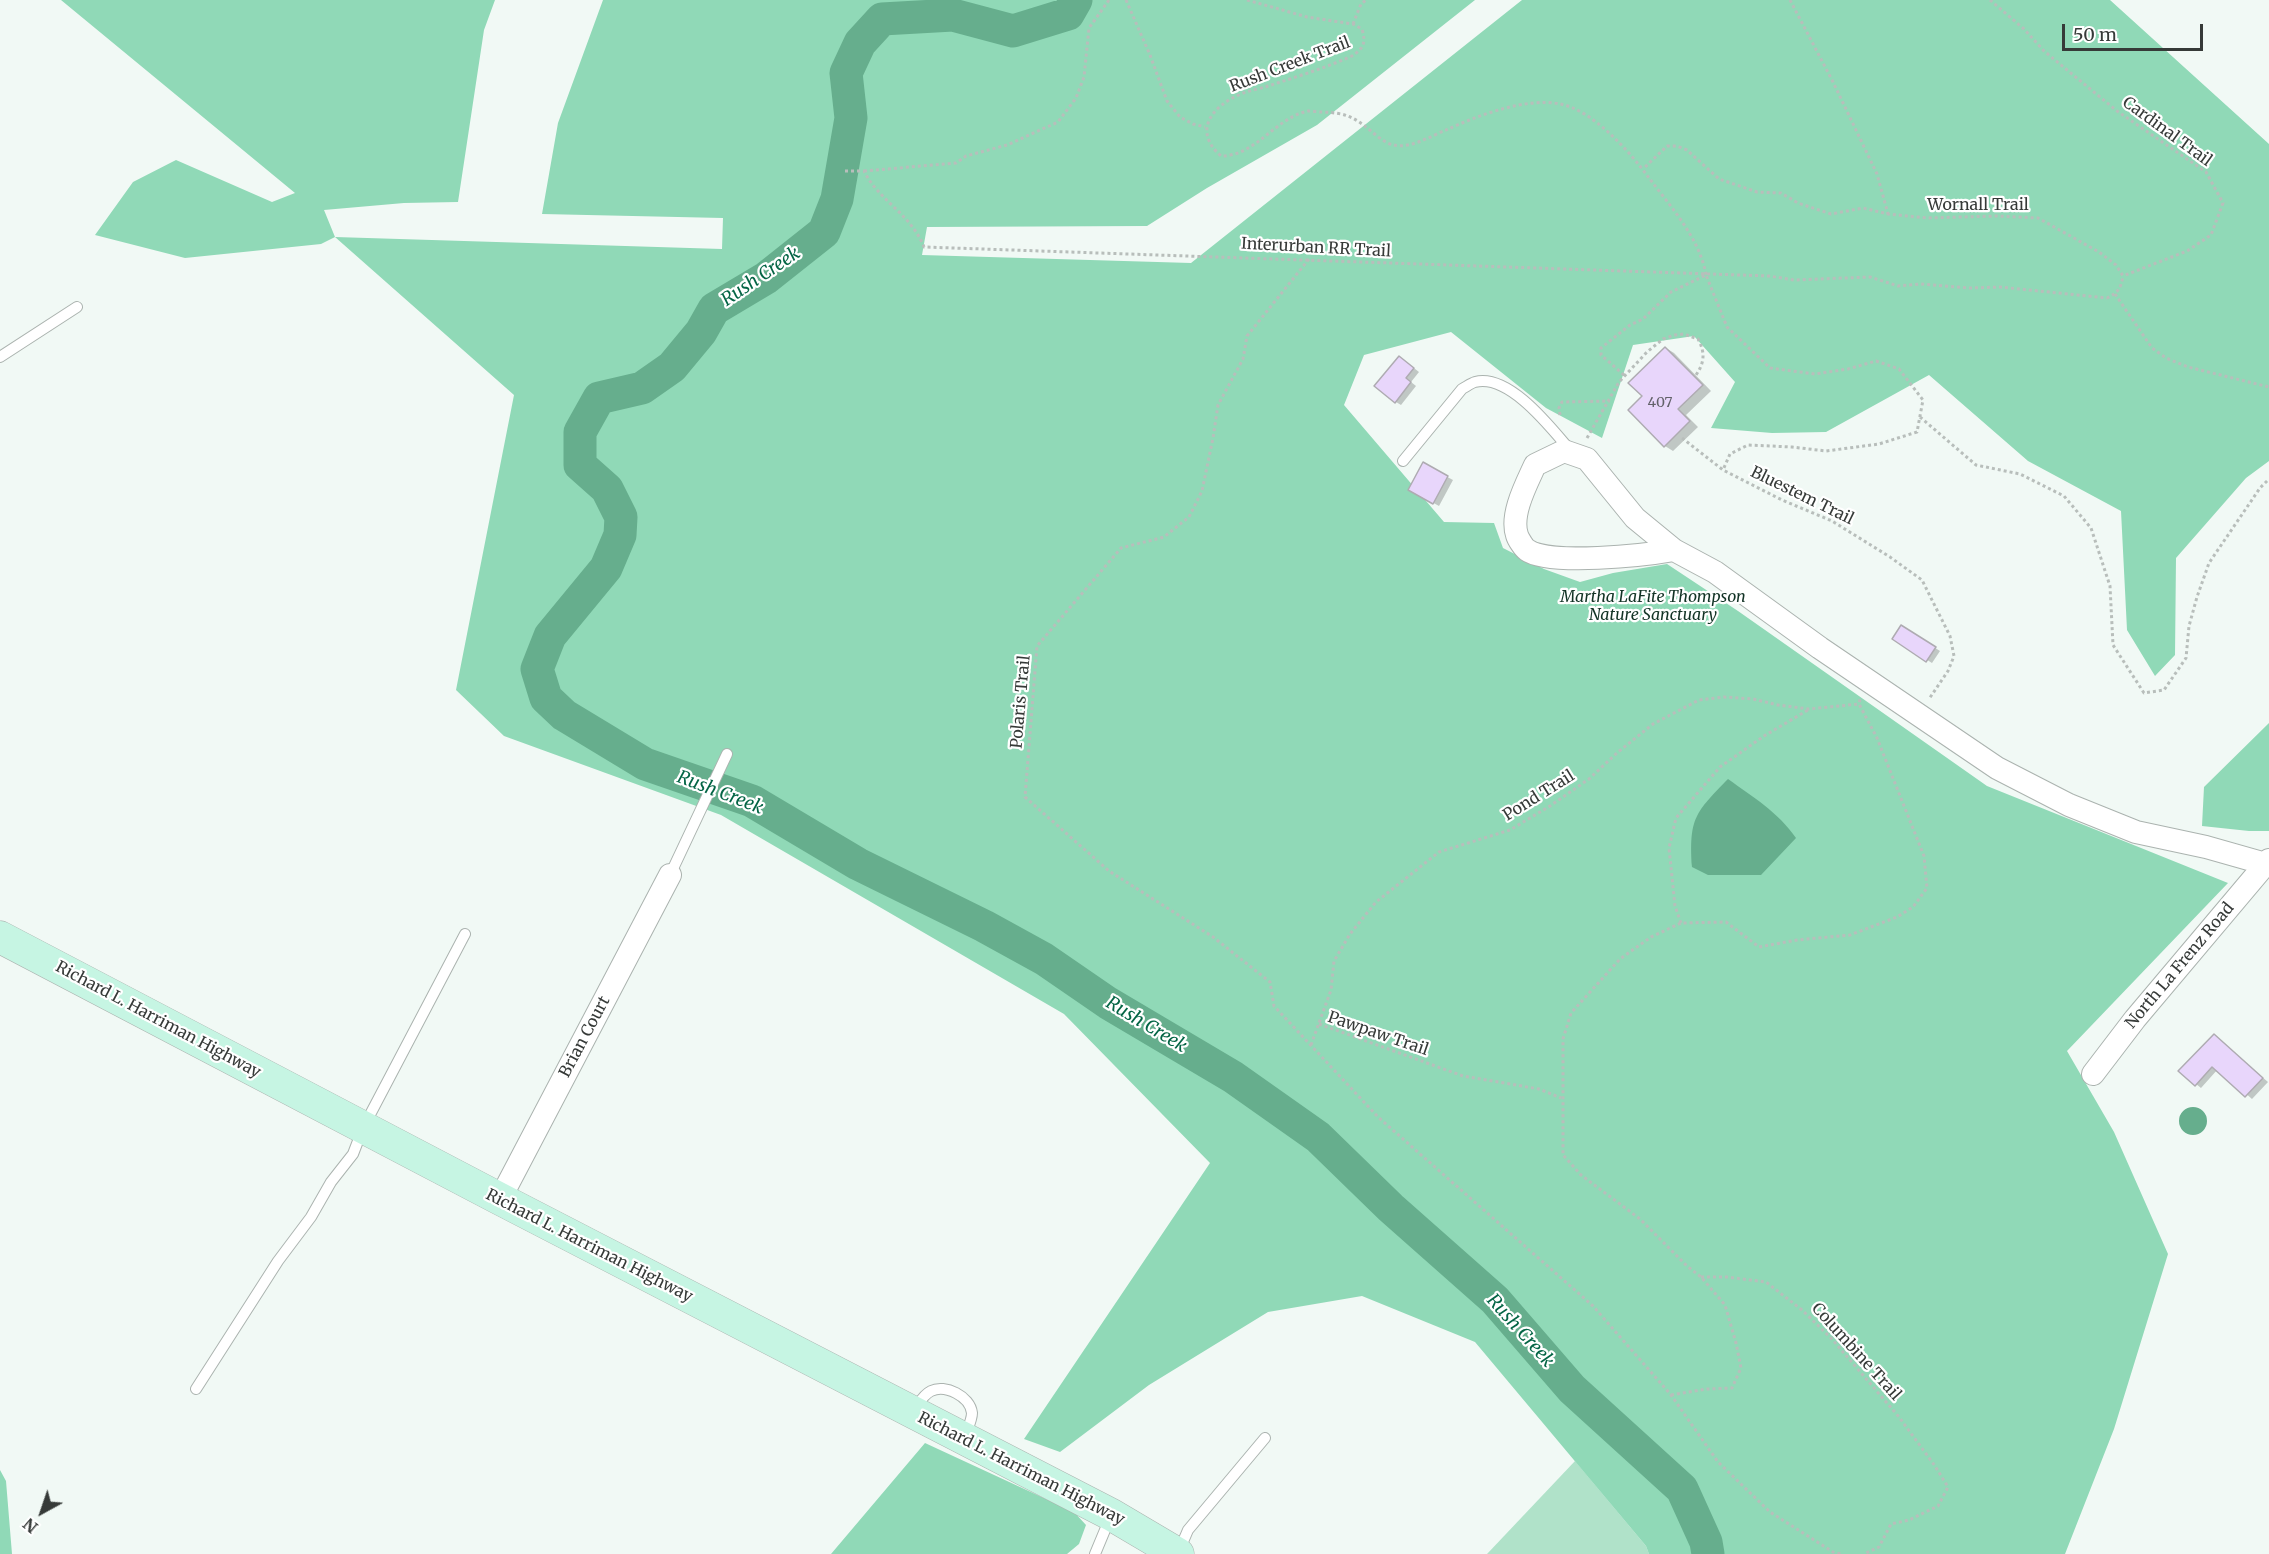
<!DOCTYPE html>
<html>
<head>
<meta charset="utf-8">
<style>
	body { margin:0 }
	#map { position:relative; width:2269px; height:1554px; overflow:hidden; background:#f1f9f5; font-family:Merriweather,serif }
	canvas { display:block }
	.north { position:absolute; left:12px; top:1482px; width:60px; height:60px; -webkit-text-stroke:4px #fff; paint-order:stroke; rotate:220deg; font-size:16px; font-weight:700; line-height:24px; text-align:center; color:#363a38 }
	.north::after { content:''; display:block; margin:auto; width:21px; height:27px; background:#363a38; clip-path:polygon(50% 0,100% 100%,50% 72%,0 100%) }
	.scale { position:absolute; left:2062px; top:24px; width:141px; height:27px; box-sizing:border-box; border:3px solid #363a38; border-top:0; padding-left:8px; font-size:18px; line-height:21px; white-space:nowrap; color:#363a38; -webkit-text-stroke:4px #fff; paint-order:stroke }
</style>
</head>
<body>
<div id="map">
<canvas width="2269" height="1554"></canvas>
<div class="north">N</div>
<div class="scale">50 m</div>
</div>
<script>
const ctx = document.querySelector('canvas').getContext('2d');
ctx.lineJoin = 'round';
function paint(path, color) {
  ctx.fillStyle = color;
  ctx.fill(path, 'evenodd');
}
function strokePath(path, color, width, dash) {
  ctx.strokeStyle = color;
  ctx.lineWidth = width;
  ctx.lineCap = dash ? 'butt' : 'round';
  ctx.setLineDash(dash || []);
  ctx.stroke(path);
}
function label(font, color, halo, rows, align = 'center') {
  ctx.font = font + ' Merriweather,serif';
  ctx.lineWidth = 4.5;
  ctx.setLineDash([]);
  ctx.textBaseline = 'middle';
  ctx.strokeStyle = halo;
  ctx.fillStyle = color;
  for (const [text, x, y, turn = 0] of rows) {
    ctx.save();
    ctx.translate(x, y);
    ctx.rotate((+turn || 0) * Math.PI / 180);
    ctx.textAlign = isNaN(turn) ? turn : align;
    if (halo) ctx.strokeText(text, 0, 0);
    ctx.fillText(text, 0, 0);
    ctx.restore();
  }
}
const green = new Path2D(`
	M1575 1461 1646 1546 1649 1554H1487Z`);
const forest = new Path2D(`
	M61 0H495L484 30 458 202 404 203 324 210 335 237 722 249 723 218 542 214 558 123 603 0H1475L1317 125 1207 188 1147 226 927 227 922 255 1191 263 1522 0H2110L2269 144V461L2246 478 2176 558 2175 655 2155 676 2127 630 2121 511 2028 461 1929 375 1826 432 1772 433 1711 428 1735 382 1694 336 1633 345 1602 438 1546 408 1451 332 1364 355 1344 405 1444 522 1494 523 1503 548 1544 569 1580 582 1613 573 1667 564 1738 611 1987 786 2228 883 2067 1051 2114 1132 2168 1254 2114 1429 2065 1554H1649L1646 1546 1475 1342 1362 1296 1268 1312 1149 1385 1060 1452 1024 1439 1210 1163 1064 1014 721 815 504 736 456 690 514 395 335 237 321 244 185 258 95 235 133 182 176 160 272 202 295 193Z
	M2269 723V831H2249L2202 826 2204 787Z
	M925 1443 1074 1512 1086 1525 1079 1544 1067 1554H831Z
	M0 1470 6 1481 12 1554H0Z`);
const water = new Path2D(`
	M1728 779C1753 797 1778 812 1796 838L1761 875H1708L1692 867C1689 818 1695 813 1728 779Z
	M2179 1121a14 14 0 1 1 28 0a14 14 0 1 1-28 0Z`);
const shadow = new Path2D(`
	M1666 348 1674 353 1711 391 1686 415 1698 427 1673 451 1665 446 1644 396Z
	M1405 361 1419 372 1411 382 1416 386 1401 405 1396 402Z
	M1423 464 1453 480 1439 506 1410 490Z
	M1902 627 1940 651 1932 663 1894 639Z
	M2214 1036 2268 1082 2252 1099 2218 1069 2201 1088 2180 1071Z`);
const river = new Path2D(`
	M1076 0 1068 14 1013 31 953 15 882 19 860 43 846 73 851 118 837 199 824 232 766 278 714 309 701 332 672 367 642 388 599 398 580 432V465L607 489 621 517 620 535 606 568 550 636 537 669 546 698 564 715 645 764 752 801 858 864 984 926 1044 959 1108 1003 1233 1077 1318 1137 1391 1208 1495 1300 1572 1389 1682 1489 1706 1542 1708 1554`);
const building = new Path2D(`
	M1665 347 1703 385 1678 409 1690 421 1664 447 1628 410 1642 396 1628 383Z
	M1399 356 1414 368 1406 378 1411 382 1395 403 1374 386Z
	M1423 462 1448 476 1433 504 1408 490Z
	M1901 625 1936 647 1926 662 1892 639Z
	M2214 1034 2263 1078 2245 1097 2212 1067 2195 1086 2178 1071Z`);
const path = new Path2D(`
	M1126 0 1150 55 1167 101 1180 117 1193 124 1205 127
	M1247 0 1307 17 1353 24 1362 29C1366 43 1364 48 1352 56 1325 68 1296 77 1268 86 1260 89 1250 90 1241 94 1212 106 1192 131 1221 156 1256 156 1275 118 1308 111 1312 111 1318 112 1322 112 1345 113 1353 116 1371 131 1377 136 1386 144 1394 145 1410 149 1431 136 1446 130 1477 116 1525 97 1560 104 1593 110 1630 152 1649 178 1671 207 1700 239 1706 275
	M1790 0 1833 82 1877 174 1888 214
	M1990 0 2024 29 2044 51 2117 111 2206 172 2223 203 2211 235 2187 251 2123 276
	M1353 24 1361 4 1366 0
	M845 171H864C879 201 911 214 924 247L1769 276 1794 280 1870 277 1898 286 1921 284 1970 288 2000 287 2107 298C2118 293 2121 288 2123 276L2116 265 2099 252 2038 218 1996 216 1927 218 1888 214 1863 208 1831 214 1798 203 1781 193 1757 192 1719 179 1687 150 1677 146H1667L1643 169
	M864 171 956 163 966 156 1007 145 1058 122 1076 98 1084 77 1089 28 1109 0
	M1309 259 1247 336 1243 359 1218 405 1213 438 1202 491 1189 517 1164 537 1121 548 1037 646 1025 797 1109 871 1213 937 1270 982 1274 1006 1378 1117 1593 1306 1671 1395 1718 1462 1770 1512 1833 1552 1841 1554
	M2115 294 2152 348 2166 358 2188 367 2269 387
	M1624 375 1601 355V348L1630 325 1643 319 1671 292 1706 275 1727 327 1770 368 1815 374 1848 369 1876 361 1899 369 1923 400 1917 432 1879 444 1826 451 1792 447 1748 445 1730 454 1723 470
	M1560 415 1559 408 1562 402 1610 401
	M1920 417 1976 465 2020 474 2064 496 2091 528 2110 586 2113 645 2144 693 2164 690 2186 658 2189 626 2197 597 2209 563 2260 488 2269 479
	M1587 438 1619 382 1647 352 1663 339 1675 335 1684 334 1698 339C1705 352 1705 362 1696 375
	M1682 438 1723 470 1782 500 1832 521 1890 557 1922 580 1950 636 1954 656 1948 671 1929 699
	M1681 923 1675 906 1669 848 1676 818 1720 767 1764 736 1808 710
	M1319 1024 1463 1076 1539 1089 1561 1098
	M1311 1045 1331 990 1334 961 1350 934 1376 902 1439 852 1510 830 1550 806 1589 779 1618 752 1653 724 1699 700 1724 697 1753 699 1778 705 1809 709 1859 704
	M1701 1277H1727L1766 1282 1802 1310 1831 1338 1899 1417 1935 1466 1948 1487 1938 1506 1909 1520 1891 1524 1879 1547 1864 1554
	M1671 1395 1707 1389 1732 1388 1741 1368 1736 1343 1725 1305 1701 1277 1687 1266 1640 1219 1581 1175 1563 1155V1039L1571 1013 1620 959 1651 937 1681 923 1726 922 1759 947 1797 940 1850 935 1897 917 1913 907 1927 888 1924 856 1877 738 1859 704 1860 699`);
const lane = new Path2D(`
	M0 357 77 307
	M1403 461 1462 389C1466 387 1471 383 1475 382 1509 373 1551 428 1570 450
	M670 875 727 754
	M196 1389 278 1261 311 1217 331 1182 353 1154 363 1128 465 934
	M915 1409C920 1402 923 1395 931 1391 945 1384 970 1396 972 1413 972 1420 967 1430 965 1436
	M1179 1551 1188 1530 1265 1438
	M1095 1554 1110 1518`);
const street = new Path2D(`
	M1674 550C1646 555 1549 566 1527 550 1524 548 1518 539 1517 535 1510 514 1527 483 1535 465L1564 451 1587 459 1635 518 1674 550 1715 572 1820 648 1997 768 2069 805 2136 832 2206 847 2266 864
	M2093 1074 2135 1019 2269 860
	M500 1199 670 875`);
const secondary = new Path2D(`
	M0 937 500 1199 1112 1515 1178 1554`);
const numberNames = [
	["407",1660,403]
];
const streetNames = [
	["Rush Creek Trail",1290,65,-21],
	["Cardinal Trail",2167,132,36],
	["Wornall Trail",1978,205],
	["Interurban RR Trail",1316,248,3],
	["Bluestem Trail",1802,496,26],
	["Polaris Trail",1021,702,-85],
	["Pond Trail",1539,796,-32],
	["North La Frenz Road",2180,966,-50],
	["Richard L. Harriman Highway",158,1020,28],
	["Pawpaw Trail",1378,1034,19],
	["Brian Court",585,1037,-62],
	["Richard L. Harriman Highway",589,1246,27],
	["Columbine Trail",1856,1352,48],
	["Richard L. Harriman Highway",1021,1469,27]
];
const parkNames = [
	["Martha LaFite Thompson",1653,597],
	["Nature Sanctuary",1653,615]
];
const waterNames = [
	["Rush Creek",761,277,-34],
	["Rush Creek",720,793,21],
	["Rush Creek",1146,1025,31],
	["Rush Creek",1520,1331,48]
];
paint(green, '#b0e2c9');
paint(forest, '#90d9b7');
paint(water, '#66ae8d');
paint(shadow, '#0003');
strokePath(river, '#66ae8d', 33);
paint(building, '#e8d6fb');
strokePath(building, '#aeabb1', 1.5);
strokePath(lane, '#abb3af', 12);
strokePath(street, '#abb3af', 24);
strokePath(secondary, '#abb3af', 33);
strokePath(path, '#b8bebb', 3, [3, 3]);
strokePath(lane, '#fff', 10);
strokePath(street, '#fff', 22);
strokePath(secondary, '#c6f5e3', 32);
label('14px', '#626169', null, numberNames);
label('16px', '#363a38', '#fff', streetNames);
label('italic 16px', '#123325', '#fff', parkNames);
label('italic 18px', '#046545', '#fff', waterNames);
</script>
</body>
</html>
